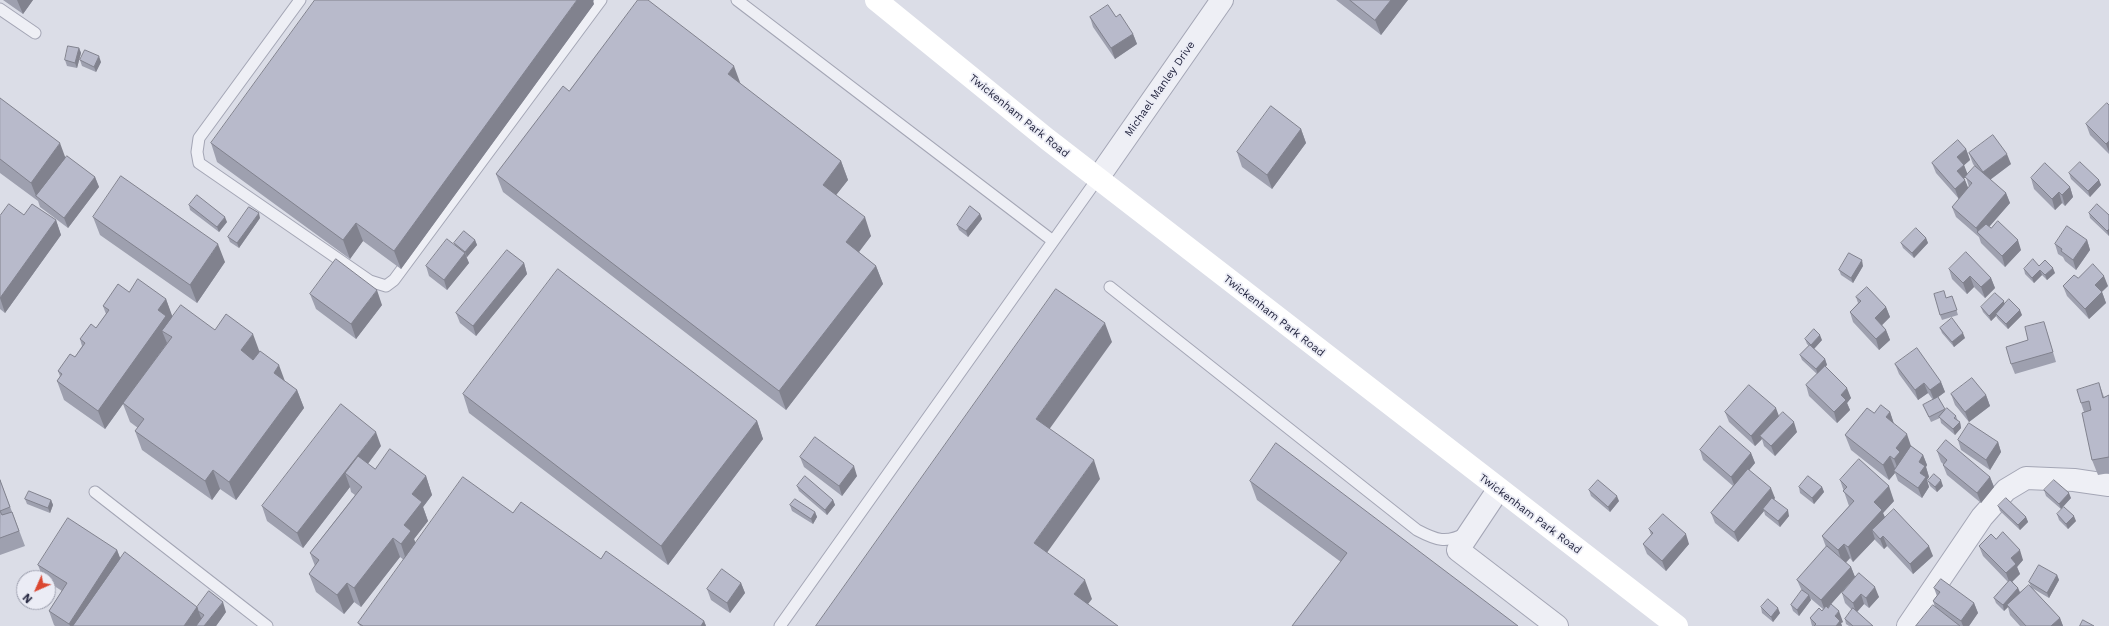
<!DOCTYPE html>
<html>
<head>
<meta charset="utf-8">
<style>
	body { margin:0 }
	#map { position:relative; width:2109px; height:626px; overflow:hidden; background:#dbdde7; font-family:"Work Sans",sans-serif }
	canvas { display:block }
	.north { position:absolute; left:16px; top:570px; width:40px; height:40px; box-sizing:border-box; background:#ebecf5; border:1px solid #9b9dac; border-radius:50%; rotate:225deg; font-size:11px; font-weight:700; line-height:16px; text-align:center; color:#24263f }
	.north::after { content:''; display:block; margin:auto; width:14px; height:18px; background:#db4731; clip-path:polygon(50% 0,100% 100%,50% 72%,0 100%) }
</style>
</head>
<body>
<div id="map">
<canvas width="2109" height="626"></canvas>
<div class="north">N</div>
</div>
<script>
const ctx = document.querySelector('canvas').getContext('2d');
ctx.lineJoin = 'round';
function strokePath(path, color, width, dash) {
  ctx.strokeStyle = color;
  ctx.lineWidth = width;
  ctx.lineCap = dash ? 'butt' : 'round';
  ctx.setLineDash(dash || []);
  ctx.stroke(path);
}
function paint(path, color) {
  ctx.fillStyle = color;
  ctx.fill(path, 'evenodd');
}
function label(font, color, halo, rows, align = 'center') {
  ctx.font = font + ' "Work Sans",sans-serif';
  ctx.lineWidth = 3.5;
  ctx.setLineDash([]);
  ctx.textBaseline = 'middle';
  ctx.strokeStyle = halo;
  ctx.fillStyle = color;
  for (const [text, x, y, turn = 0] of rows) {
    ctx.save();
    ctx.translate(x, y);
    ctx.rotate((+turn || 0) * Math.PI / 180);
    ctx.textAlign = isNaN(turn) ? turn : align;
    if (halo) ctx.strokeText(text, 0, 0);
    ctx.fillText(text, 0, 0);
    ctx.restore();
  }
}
const service = new Path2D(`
	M300 0 199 138 197 152 199 163 370 281 386 286 394 280 601 0
	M737 0 1053 241
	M0 9 35 33
	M1110 287 1417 530C1436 540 1446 544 1466 533
	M95 492 267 626
	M780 626 1098 178`);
const minor = new Path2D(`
	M1098 178 1222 0
	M1498 490 1458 550 1557 626
	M1908 626 1982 517 2006 490 2026 478 2074 480 2109 485`);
const secondary = new Path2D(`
	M876 0 1047 139 1677 626`);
const wall = new Path2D(`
	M3 0H33L23 14Z
	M1336 0H1408L1381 35Z
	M594 4 401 269 363 241 350 259 217 162 211 143Z
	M1090 17H1116L1133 34 1137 44 1115 59 1093 27Z
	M79 48 81 53 77 68 67 66 65 60Z
	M80 60 101 62 96 72 82 66Z
	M740 84 841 161 848 180 836 195 871 236 859 252 876 266 883 284 786 410 503 192 496 174 569 91Z
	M0 98 65 157 95 177 99 187 68 228 40 207 38 201 0 173Z
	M2109 105V154L2090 135 2086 124Z
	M1301 129 1306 143 1272 189 1242 167 1237 152Z
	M1966 149 1970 160 1964 165 1967 175 1976 168 1973 164 1969 153 2011 164 1990 180 2006 193 2010 203 1989 227 2021 250 2005 267 1981 243 1979 237 1956 217 1952 207 1959 199 1936 173 1932 163ZM1966 177 1969 187 1968 188 1964 178Z
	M2069 173 2099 180 2101 185 2090 197 2071 179Z
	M2031 178 2070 187 2073 197 2065 206 2062 203 2055 210 2034 189Z
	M189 205 227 222 219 232 190 210Z
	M2089 213 2109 215V236L2090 218Z
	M980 214 982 219 968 237 959 230 957 225Z
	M24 215 56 220 61 235 5 313 0 309V216Z
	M93 217 225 262 197 303 100 235Z
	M260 218 239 248 230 242 228 237Z
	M1926 238 1928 243 1914 258 1903 248 1901 243Z
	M475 240 477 245 467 257H466L469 263 447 290 429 276 426 266 455 245 454 243Z
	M2087 240 2090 250 2076 270 2065 261 2063 257 2058 254 2055 244Z
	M524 263 527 274 476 336 460 323 456 313Z
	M1863 266 1853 283 1841 275 1839 270Z
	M2039 266 2055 273 2047 280 2042 275 2034 283 2025 274 2024 269Z
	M1949 269 1991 278 1995 288 1985 298 1974 287 1967 294 1952 279Z
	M2078 278 2108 286 2102 292 2106 303 2089 319 2067 296 2063 286Z
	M129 292 166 299 172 317 215 330 260 351 285 381 297 390 304 408 236 500 220 489 212 500 142 450 135 431 138 428 130 422 123 404 105 429 64 400 57 381 60 376 58 371 75 357 82 346 80 339 96 328 106 314 103 306Z
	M310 294 382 305 356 339 316 309Z
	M1952 296 1958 315 1942 320 1940 315 1946 298Z
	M1856 297 1886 307 1890 317 1882 325 1886 330 1890 340 1879 350 1853 322 1850 312 1858 303Z
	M2005 304 2022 315 2008 329 1998 319 1996 316 1991 321 1983 312 1981 307Z
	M1940 328 1965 338 1954 347 1942 333Z
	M2047 332 2056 362 2015 374 2011 364Z
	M1805 339 1822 340 1814 349 1825 359 1827 365 1825 366 1851 398 1847 403 1850 410 1837 423 1809 396 1806 385 1817 374 1802 360 1800 355 1809 346 1807 344Z
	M1895 364 1941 382 1945 392 1937 398 1938 397 1945 411 1956 416 1958 421 1960 422 1961 428 1955 435 1941 423 1940 418 1931 422 1923 405 1933 400 1928 393 1918 400 1899 374Z
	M2099 383 2104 397 2109 395V473L2098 475 2092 460 2084 412 2081 403Z
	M463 394 757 421 763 439 668 565 469 413Z
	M1951 394 1986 395 1990 406 1969 422 1955 405Z
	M1725 412 1779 416 1797 432 1775 456 1764 446 1762 439 1755 446 1729 422Z
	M1890 412 1894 424 1911 446 1923 455 1927 465 1926 467 1929 477 1927 480 1929 487 1922 498 1898 481 1895 473 1889 480 1851 450 1845 435 1874 413Z
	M1958 440 1998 442 2001 452 1990 470 1961 450Z
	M381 446 368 464 375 469 426 476 432 495 423 507 428 521 414 539 415 543 513 513 601 559 704 621 706 626H360L358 623 404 560 400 557 361 607 354 602 344 614 316 592 309 574 315 566 310 553 355 495 351 492 350 487 303 548 267 521 262 506Z
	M1700 450 1751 453 1755 463 1749 470 1775 498 1774 499 1789 516 1780 527 1765 515 1764 511 1738 542 1715 523 1711 513 1733 486 1703 460Z
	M1937 451 1990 477 1994 487 1981 503 1947 475 1943 465V464L1941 462Z
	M800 457 857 476 842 496 804 467Z
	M0 480 25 546 0 555Z
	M1840 480 1894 501 1883 513 1885 517 1933 556 1913 574 1887 546 1884 549 1875 540V539L1853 562 1850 558 1846 563 1851 567 1855 577 1828 607 1843 622 1841 623 1842 626H1812L1810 618 1822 611 1823 609 1810 598 1811 600 1799 616 1793 611 1791 605 1802 591 1797 580 1826 547 1822 536 1849 506Z
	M1250 481 1518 626 1341 562 1257 500Z
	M1928 481 1943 486 1937 492 1930 486Z
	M797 486 833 500 835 505 827 515 799 491Z
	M1799 487H1822L1824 492 1814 504 1800 493Z
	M1589 490 1619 501 1610 512 1591 496Z
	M2044 490 2071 498 2061 509 2046 496Z
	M25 499 51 500 53 505 50 513 27 504Z
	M790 505 815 512 817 517 813 524 792 511Z
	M1998 506 2026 517 2028 522 2020 530 2000 511Z
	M2057 514 2076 521 2068 529 2059 520Z
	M1649 529 1689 544 1666 571 1647 554 1643 544 1651 535Z
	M1996 539 2023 560 2017 567 2020 574 2012 581 2018 588 2020 592 2031 587 2029 582 2057 575 2059 580 2049 598 2032 588 2060 618 2063 626H2020L2010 615 2008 607 2004 611 1996 603 1994 598 2008 582 1983 556 1979 546Z
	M117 550 120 559 197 607 226 612 216 626H55L54 625 49 611 62 591 48 582V578H43L38 565Z
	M1859 573 1879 597 1869 608 1864 604 1857 612 1873 626H1849L1846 624 1845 619 1852 610 1845 603 1842 593Z
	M741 583 745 593 730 613 711 600 707 589Z
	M1934 588 1974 603 1978 613 1969 626H1916L1935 607 1933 601 1937 596Z
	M1761 607 1780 613 1773 622 1762 613Z`);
const shadedWall = new Path2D(`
	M17 0H33L23 14Z
	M577 0H593L594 4 401 269 394 251Z
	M1391 0H1408L1381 35 1375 20Z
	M1133 34 1137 44 1115 59 1111 48Z
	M79 48 81 53 77 68 75 63Z
	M99 56 101 62 96 72 94 67Z
	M734 66 741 85 728 74Z
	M1301 129 1306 143 1272 189 1267 175Z
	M2109 141V152L2106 144Z
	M60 143 67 162 36 196 31 183Z
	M1966 149 1970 160 1961 168 1957 157Z
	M2007 154 2011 164 1987 182 1983 172Z
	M841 161 848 180 829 204 823 185Z
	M1964 165 1968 175 1961 181 1957 171Z
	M95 177 99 187 68 228 64 218Z
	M1965 180 1969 190 1959 200 1955 189Z
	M2099 180 2101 185 2090 197 2088 191Z
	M2070 187 2073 197 2065 206 2062 195Z
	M2059 192 2062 203 2055 210 2052 199Z
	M2006 193 2010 203 1981 236 1979 234 1976 228Z
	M259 213 260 218 239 248 237 243Z
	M980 214 982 219 968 237 966 231Z
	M225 217 227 222 219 232 217 227Z
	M865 217 871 236 852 261 846 242Z
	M56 220 61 235 5 313 0 298Z
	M356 223 363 241 350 259 343 240Z
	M2109 229V236L2107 231Z
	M1926 238 1928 243 1914 258 1912 253Z
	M475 240 477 245 467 257 465 252Z
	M2018 240 2021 250 2005 267 2002 256Z
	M2087 240 2090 250 2076 270 2073 260Z
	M218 244 225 262 197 303 190 285Z
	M465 253 469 263 447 290 444 280Z
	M1862 260 1863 266 1853 283 1851 278Z
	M524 263 527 274 476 336 473 326Z
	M876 266 883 284 786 410 779 391Z
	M2053 268 2055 273 2047 280 2045 275Z
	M2040 270 2042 275 2034 283 2032 278Z
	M1970 276 1974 287 1967 294 1963 283Z
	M2104 276 2108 286 2098 295 2095 285Z
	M1991 278 1995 288 1985 298 1981 287Z
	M377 290 382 305 356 339 351 324Z
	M2102 292 2106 303 2089 319 2085 309Z
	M166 299 173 318 162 331 167 343 105 429 98 411 158 310Z
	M2004 301 2005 306 1996 314V316L1991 321 1989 316Z
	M1886 307 1890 317 1879 328 1875 318Z
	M2020 310 2022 315 2008 329 2006 324Z
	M1105 323 1112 342 1043 438 1036 419Z
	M1886 330 1890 340 1879 350 1876 339Z
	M1963 333 1965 338 1954 347 1952 342Z
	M253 334 260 353 248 369 241 350Z
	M1820 335 1822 340 1813 350 1811 345Z
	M1825 359 1827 365 1818 375 1816 369Z
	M279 365 286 384 274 373Z
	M1941 382 1945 392 1934 400 1930 390Z
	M1924 383 1928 393 1918 400 1915 390Z
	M1847 388 1851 398 1847 403 1850 410 1837 423 1834 412 1841 395Z
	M297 390 304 408 236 500 229 482Z
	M1986 395 1990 406 1969 422 1965 412Z
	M1776 408 1780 419 1760 436 1762 439 1755 446 1751 436Z
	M1890 412 1895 427 1886 417Z
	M757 421 763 439 668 565 661 546Z
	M1794 422 1797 432 1775 456 1771 446Z
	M1960 422 1961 428 1955 435 1953 429Z
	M376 432 381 446 355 481 345 473 350 487 303 548 297 533Z
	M1907 434 1912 449 1900 474 1894 459 1896 448Z
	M1998 442 2001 452 1990 470 1986 460Z
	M1751 453 1755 463 1735 487 1731 477Z
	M1923 455 1927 465 1926 467 1929 477 1927 480 1929 487 1922 498 1918 488 1920 473 1919 462Z
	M1890 456 1896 471H1894L1895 473 1889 480 1883 465Z
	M1094 460 1100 479 1041 561 1034 543Z
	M854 466 857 476 842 496 839 486Z
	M213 470 220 489 212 500 205 481Z
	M426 476 432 495 423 507 428 521 414 539 418 549 407 563 401 544 404 525 412 494Z
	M1990 477 1994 487 1981 503 1977 493Z
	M1941 480 1943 486 1937 492 1935 487Z
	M1889 486 1894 501 1883 513 1888 525 1872 530 1875 539 1853 562 1848 547 1874 502Z
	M1822 487 1824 492 1814 504 1812 498Z
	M1771 488 1775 498 1765 510 1763 509 1764 511 1738 542 1734 532Z
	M2069 493 2071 498 2061 509 2059 504Z
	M1617 496 1619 501 1610 512 1608 507Z
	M51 500 53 505 50 513 48 508Z
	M833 500 835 505 827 515 825 510Z
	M1788 510 1789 516 1780 527 1778 521Z
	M815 512 817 517 813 524 811 519Z
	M2074 516 2076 521 2068 529 2066 524Z
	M2026 517 2028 522 2020 530 2018 525Z
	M1686 534 1689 544 1666 571 1662 561Z
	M1883 536 1887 546 1884 549 1880 539Z
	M393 538 400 557 361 607 354 588Z
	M1844 544 1850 558 1843 565 1838 550Z
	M1929 546 1933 556 1913 574 1910 564Z
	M117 550 123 565 83 626H70L69 624Z
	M2020 550 2023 560 2017 567 2020 574 2010 584 2006 573 2011 558Z
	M1851 567 1855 577 1825 611 1821 600Z
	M2057 575 2059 580 2049 598 2047 593Z
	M1085 580 1092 599 1081 613 1074 594Z
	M347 583 354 602 344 614 337 595Z
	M741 583 745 593 730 613 727 603Z
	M1875 587 1879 597 1869 608 1866 598Z
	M2018 588 2020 593 2007 605 2008 607 2004 611 2003 605Z
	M1861 594 1864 604 1856 613 1853 603Z
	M1809 595 1811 600 1799 616 1797 610Z
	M223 602 226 612 216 626H204Z
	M1974 603 1978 613 1969 626H1963L1961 621Z
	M197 607 204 626H184Z
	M1778 608 1780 613 1773 622 1771 617Z
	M1839 611 1843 622 1841 623 1842 626H1836L1835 616Z
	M2060 618 2063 626H2051Z
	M704 621 706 626H701Z`);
const building = new Path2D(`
	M315 0H577L394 251 356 223 343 240 211 143Z
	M638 0H648L734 66 728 74 841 161 823 185 865 217 846 242 876 266 779 391 496 174 563 86 569 91Z
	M1350 0H1391L1375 20Z
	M1108 5 1116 17 1120 14 1133 34 1111 48 1090 17Z
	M68 46 79 48 75 63 65 60Z
	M85 50 99 56 94 67 80 60Z
	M0 98 60 143 31 183 0 159Z
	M2107 103 2109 105V141L2106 144 2086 124Z
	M1271 106 1301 129 1267 175 1237 152Z
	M1993 135 2007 154 1983 172 1969 153Z
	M1958 140 1966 149 1957 157 1964 165 1957 171 1965 180 1955 189 1932 163Z
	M67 156 95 177 64 218 36 196Z
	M2080 162 2099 180 2088 191 2069 173Z
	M2045 163 2070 187 2062 195 2059 192 2052 199 2031 178Z
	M1975 166 2006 193 1976 228 1952 207 1972 183 1965 177Z
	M121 176 218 244 190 285 93 217Z
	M197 195 225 217 217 227 189 205Z
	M9 204 24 215 32 204 56 220 0 298V216Z
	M2097 204 2109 215V229L2107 231 2089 213Z
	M970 206 980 214 966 231 957 225Z
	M249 207 259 213 237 243 228 237Z
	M1998 221 2018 240 2002 256 1977 232 1986 224 1991 228Z
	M2067 226 2087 240 2073 260 2061 251 2062 249 2055 244Z
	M1916 228 1926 238 1912 253 1901 243Z
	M464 231 475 240 465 252 454 243Z
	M447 239 465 253 444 280 426 266Z
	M507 250 524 263 473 326 456 313Z
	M1966 252 1991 278 1981 287 1970 276 1963 283 1949 269Z
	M1849 253 1862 260 1851 278 1839 270Z
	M336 259 377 290 351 324 310 294Z
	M2033 259 2039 266 2045 260 2053 268 2045 275 2040 270 2032 278 2024 269Z
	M2093 264 2104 276 2095 285 2102 292 2085 309 2063 286 2074 275 2078 278Z
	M558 269 757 421 661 546 463 394Z
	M138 279 166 299 158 310 166 316 98 411 57 381 62 374 58 371 70 354 75 357 85 343 80 339 91 324 96 328 109 310 103 306 118 284 129 292Z
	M1867 287 1886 307 1875 318 1886 330 1876 339 1850 312 1861 301 1856 297Z
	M1056 289 1105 323 1036 419 1094 460 1034 543 1085 580 1074 594 1118 626H816Z
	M1944 291 1946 298 1952 296 1957 310 1940 315 1934 294Z
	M1995 293 2004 301 1989 316 1981 307Z
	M2009 299 2020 310 2006 324 1996 314Z
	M181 305 215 330 226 314 253 334 241 350 253 360 260 351 279 365 274 373 297 390 229 482 213 470 205 481 135 431 144 419 123 403 172 337 162 331Z
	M1952 318 1963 333 1952 342 1940 328Z
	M2044 322 2053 352 2011 364 2006 347 2028 340 2025 327Z
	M1814 329 1820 335 1811 345 1805 339Z
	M1810 345 1825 359 1816 369 1800 355Z
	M1917 348 1941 382 1930 390 1924 383 1915 390 1895 364Z
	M1825 366 1847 388 1841 395 1846 400 1834 412 1806 385Z
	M1972 378 1986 395 1965 412 1951 394Z
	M2099 383 2103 398 2109 395V457L2092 460 2082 413 2091 410 2089 401 2081 403 2077 390Z
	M1749 385 1776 408 1751 436 1725 412Z
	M1938 397 1945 409 1929 417 1923 405Z
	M341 404 376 432 297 533 262 506Z
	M1881 405 1890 412 1886 417 1907 434 1896 448 1900 452 1894 459 1890 456 1883 465 1845 435 1867 408 1874 413Z
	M1947 408 1956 416 1954 418 1960 422 1953 429 1939 417Z
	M1783 412 1794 422 1771 446 1760 436Z
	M1969 423 1998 442 1986 460 1958 440Z
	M1720 426 1751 453 1731 477 1700 450Z
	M815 437 854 466 839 486 800 457Z
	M1946 440 1990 477 1977 493 1943 465 1947 460 1937 451Z
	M1276 443 1518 626H1292L1347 553 1250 481Z
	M1911 446 1923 455 1919 462 1925 466 1920 473 1926 477 1918 488 1894 471Z
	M390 449 426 476 412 494 422 502 404 525 411 531 401 544 393 538 354 588 347 583 337 595 309 574 319 560 310 553 362 487 345 473 358 456 375 469Z
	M1859 459 1889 486 1874 502 1882 510 1848 547 1844 544 1838 550 1822 536 1854 501 1843 491 1847 487 1840 480Z
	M1748 469 1771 488 1734 532 1711 513Z
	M1934 474 1941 480 1935 487 1928 481Z
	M805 476 833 500 825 510 797 486Z
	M1808 476 1822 487 1812 498 1799 487Z
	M463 477 513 513 521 502 601 559 606 551 704 621 701 626H363L358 623Z
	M0 480 10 507 0 511Z
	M1598 480 1617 496 1608 507 1589 490Z
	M2054 480 2069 493 2059 504 2044 490Z
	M29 491 51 500 48 508 25 499Z
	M1772 498 1788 510 1778 521 1763 509Z
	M2006 498 2026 517 2018 525 1998 506Z
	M795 499 815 512 811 519 790 505Z
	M2064 507 2074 516 2066 524 2057 514Z
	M1894 509 1929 546 1910 564 1883 536 1880 539 1872 530Z
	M0 511 2 515 12 512 19 531 0 538Z
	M1663 514 1686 534 1662 561 1643 544 1653 533 1649 529Z
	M68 518 117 550 69 624 49 611 67 583 38 565Z
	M2003 532 2020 550 2011 558 2016 564 2006 573 1979 546 1991 534 1996 539Z
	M1827 546 1851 567 1821 600 1797 580Z
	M125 552 197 607 184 626H73Z
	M2039 565 2057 575 2047 593 2029 582Z
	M722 569 741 583 727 603 707 589Z
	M1859 573 1875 587 1866 598 1861 594 1853 603 1842 593Z
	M1941 579 1974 603 1961 621 1933 601 1940 592 1934 588Z
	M2010 580 2018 588 2003 605 1994 598Z
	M2029 585 2060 618 2051 626H2026L2007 605Z
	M1802 590 1809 595 1797 610 1791 605Z
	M209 591 223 602 204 626H196L204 615 198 611 197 607Z
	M1768 599 1778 608 1771 617 1761 607Z
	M1831 604 1839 611 1835 616 1840 621 1836 626H1814L1816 624 1810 618 1819 608 1822 611 1826 606 1828 608Z
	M1933 605 1960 626H1916Z
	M1853 608 1873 626H1853L1845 619Z
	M2083 620 2094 626H2080Z`);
const streetNames = [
	["Michael Manley Drive",1160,89,-55],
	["Twickenham Park Road",1019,116,39],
	["Twickenham Park Road",1274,316,38],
	["Twickenham Park Road",1530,514,37]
];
strokePath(service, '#a4a6b5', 13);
strokePath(minor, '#a4a6b5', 24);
strokePath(service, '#eeeff5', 11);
strokePath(minor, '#eeeff5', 22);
strokePath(secondary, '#fff', 22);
paint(wall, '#9ea0af');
paint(shadedWall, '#81828e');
paint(building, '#b8bacb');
strokePath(building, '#81828e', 1);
label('11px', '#24263f', '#ebecf5', streetNames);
</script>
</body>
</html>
